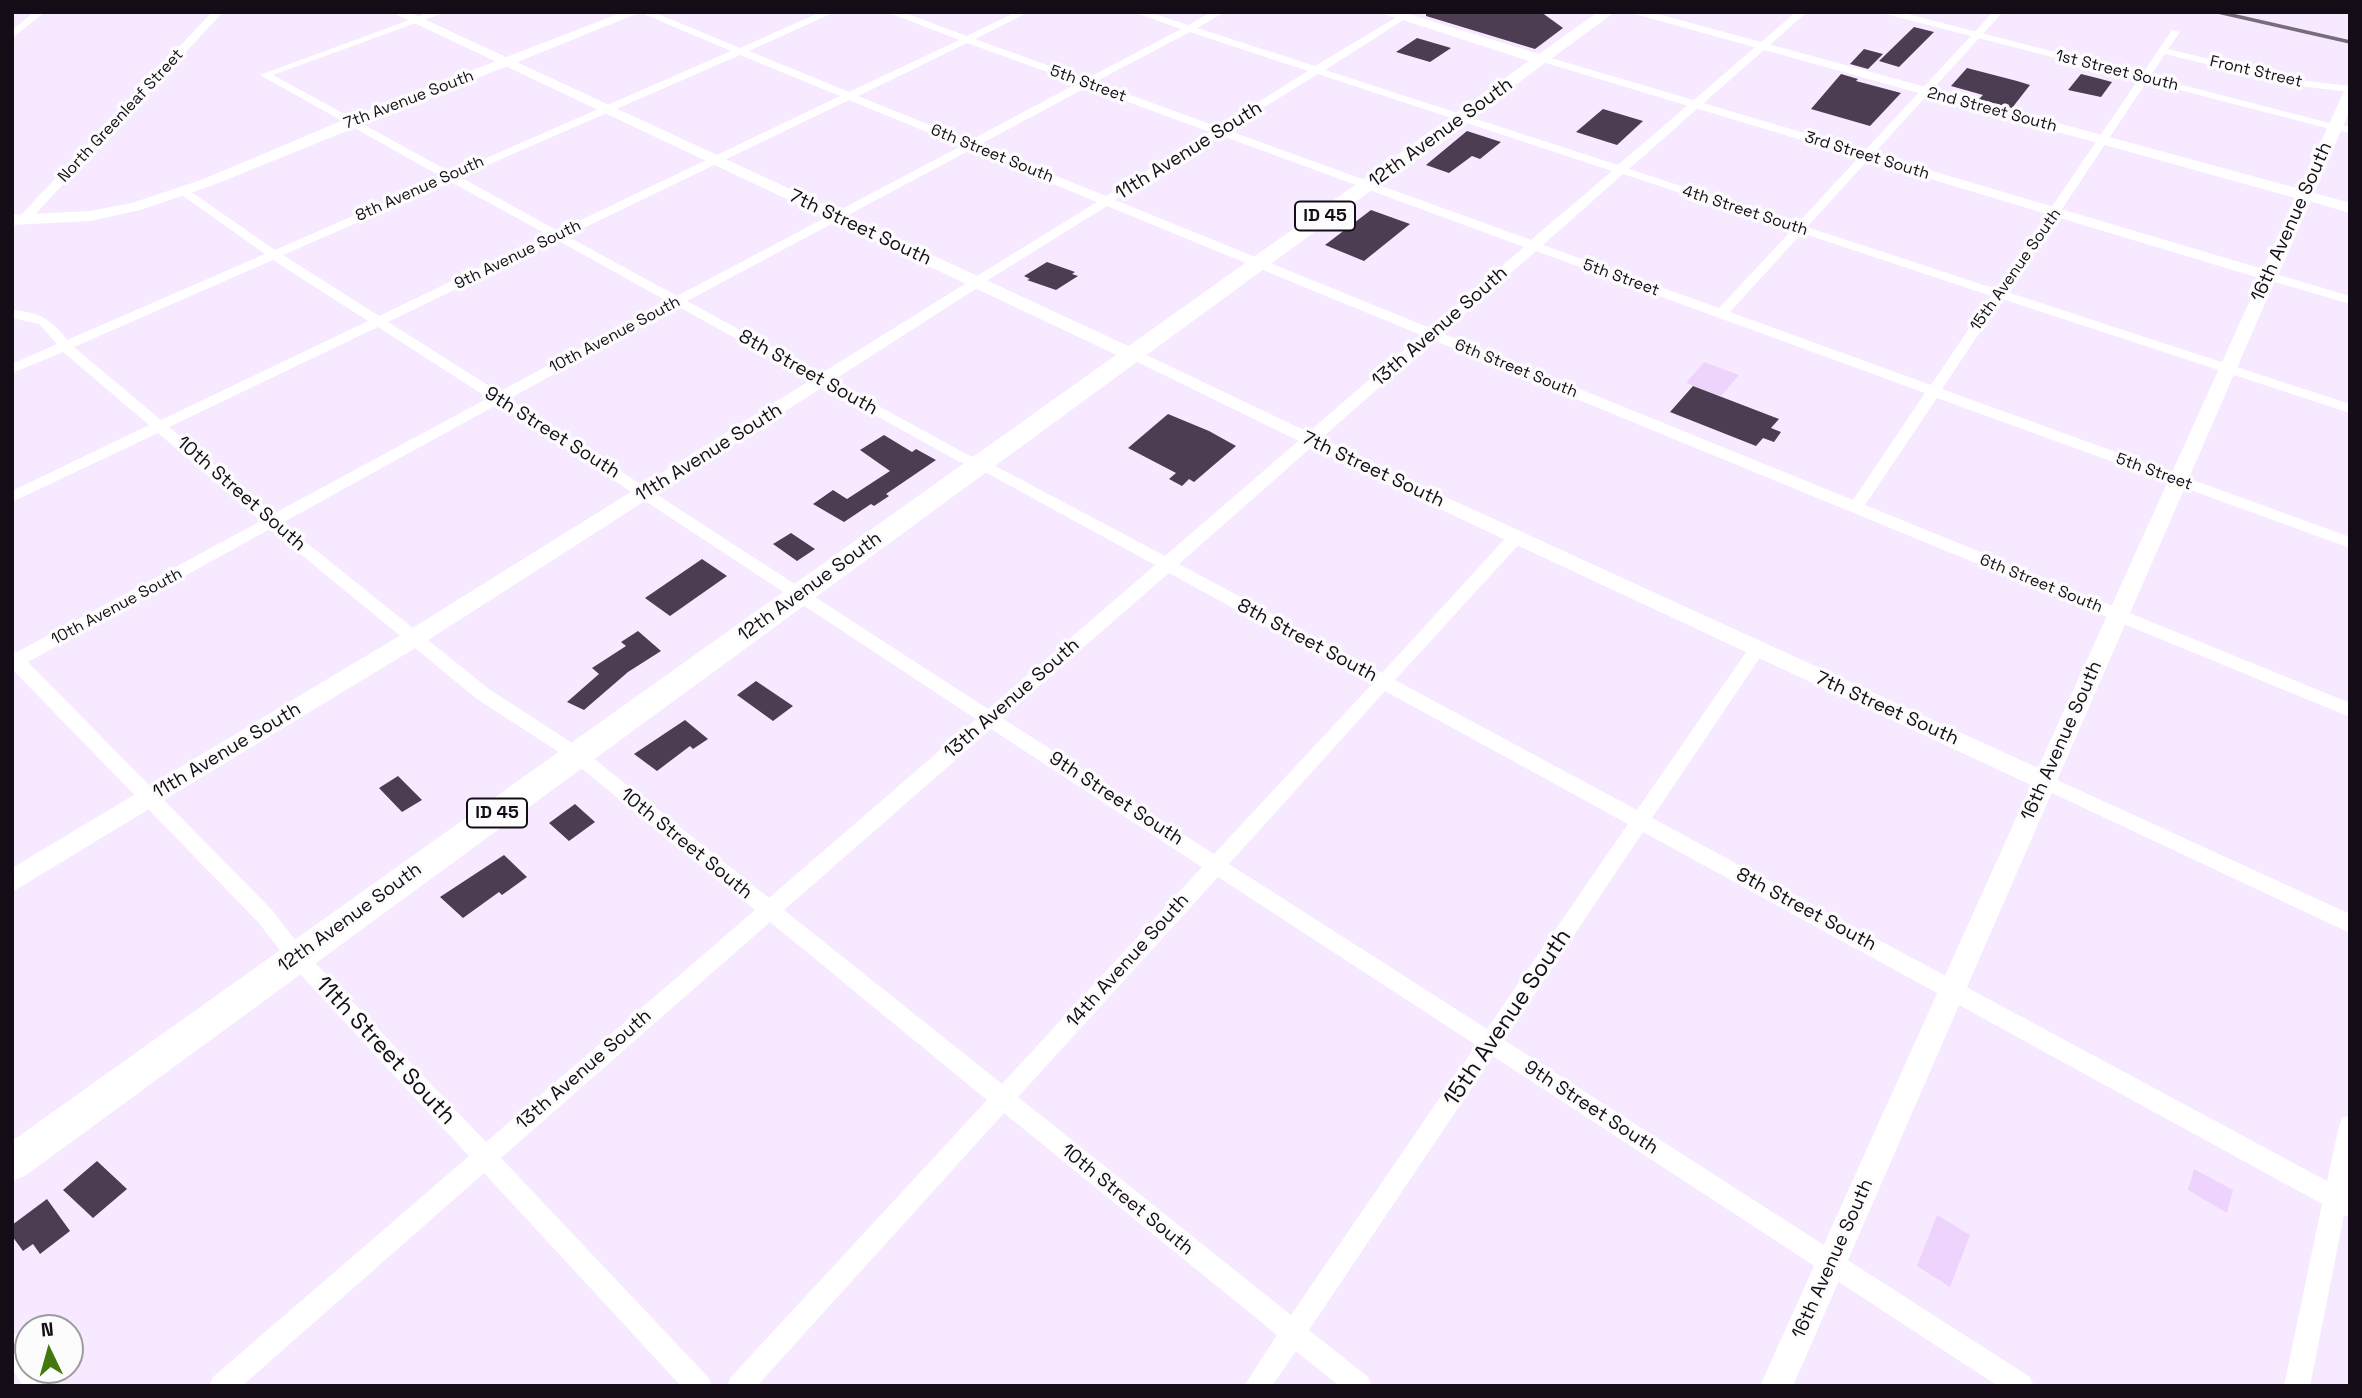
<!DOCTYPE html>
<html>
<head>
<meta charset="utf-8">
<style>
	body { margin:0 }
	#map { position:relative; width:2362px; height:1398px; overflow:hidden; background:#f7e9ff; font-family:"Space Grotesk",sans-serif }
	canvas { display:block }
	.frame { position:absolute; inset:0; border:14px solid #140d17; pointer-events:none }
	.north { position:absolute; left:14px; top:1314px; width:70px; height:70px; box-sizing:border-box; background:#fcfcfc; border:2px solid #9f9ca0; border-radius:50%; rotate:355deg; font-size:19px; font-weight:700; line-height:28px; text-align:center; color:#140d17 }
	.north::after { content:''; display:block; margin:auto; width:24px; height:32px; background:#43790c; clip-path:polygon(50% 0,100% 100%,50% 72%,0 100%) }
</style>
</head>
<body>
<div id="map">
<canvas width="2362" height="1398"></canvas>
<div class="frame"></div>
<div class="north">N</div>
</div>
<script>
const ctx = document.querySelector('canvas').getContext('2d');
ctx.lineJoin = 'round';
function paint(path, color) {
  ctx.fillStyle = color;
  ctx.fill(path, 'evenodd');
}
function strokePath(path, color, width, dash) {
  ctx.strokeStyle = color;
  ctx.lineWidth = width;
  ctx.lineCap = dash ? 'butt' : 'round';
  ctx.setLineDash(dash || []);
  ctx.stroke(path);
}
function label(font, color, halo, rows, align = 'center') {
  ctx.font = font + ' "Space Grotesk",sans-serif';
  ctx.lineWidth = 7;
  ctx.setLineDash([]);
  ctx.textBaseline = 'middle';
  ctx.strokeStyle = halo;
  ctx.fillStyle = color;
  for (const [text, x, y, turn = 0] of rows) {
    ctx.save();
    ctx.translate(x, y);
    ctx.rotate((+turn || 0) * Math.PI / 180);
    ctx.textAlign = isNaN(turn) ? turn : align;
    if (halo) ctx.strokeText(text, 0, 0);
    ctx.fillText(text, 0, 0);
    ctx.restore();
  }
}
const green = new Path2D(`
	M1704 362 1739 375 1721 396 1686 383Z
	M2194 1169 2233 1190 2227 1213 2188 1190Z
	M1937 1215 1970 1235 1950 1287 1917 1266Z`);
const building = new Path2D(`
	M1426 12H1541L1563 28 1535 49 1426 16Z
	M1914 27 1934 32 1899 67 1879 61Z
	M1417 38 1451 48 1430 62 1396 52Z
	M1864 49 1883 54 1868 69 1850 64Z
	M1967 68 2017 81 2030 85 2012 108 1979 99 1983 95 1951 86Z
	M1841 74 1858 79 1856 81 1901 93 1870 126 1811 109Z
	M2081 74 2097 78 2112 82 2101 97 2068 90Z
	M1603 109 1643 121 1617 145 1576 132Z
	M1467 131 1501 142 1480 159 1472 156 1449 173 1426 165Z
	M1371 210 1410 224 1364 261 1325 245Z
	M1047 262 1075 272 1072 274 1078 276 1056 290 1027 280 1030 279 1024 276Z
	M1693 386 1779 419 1771 428 1781 432 1774 442 1763 438 1756 446 1670 412Z
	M1168 414 1209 431 1236 446 1194 482 1189 479 1182 486 1169 479 1176 473 1128 448Z
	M884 435 912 452 916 449 936 460 886 494 889 496 874 506 871 504 844 522 813 504 833 490 847 499 890 471 860 450Z
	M791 533 815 549 797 561 773 544Z
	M702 559 727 576 670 616 645 598Z
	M638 631 661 651 628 672 584 710 567 702 599 674 592 668 626 646 621 642Z
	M756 681 793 706 773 721 737 695Z
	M685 720 708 739 693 749 690 746 657 771 634 754Z
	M398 776 422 800 402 812 379 788Z
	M575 804 595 822 569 841 549 823Z
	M504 855 527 877 502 895 499 892 463 918 440 897Z
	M97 1161 127 1189 93 1218 63 1190Z
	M47 1199 70 1231 40 1254 33 1244 23 1251 12 1236V1225Z`);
const minor = new Path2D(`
	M34 12H45L12 38V30Z
	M212 12H223L28 222H20V216Z
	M431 12H446L273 75 452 173 731 51 639 12H653L740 48 821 12H835L749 51 849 92 959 40 887 12H902L967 36 1016 12H1029L975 39 1086 79 1181 29 1134 12H1149L1188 25 1212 12H1225L1197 28 1315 66 1402 14 1407 17 1405 19 1325 70 1618 165 1796 12H1807L1629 169 1797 224 1993 12H2003L1807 227 1996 289 2172 30 2180 32 2168 49 2291 79 2350 86V92L2291 85 2165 54 2007 292 2350 404V413L2002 299 1942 389 2350 537V548L1937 398 1865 505 2350 703V717L1433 340 1179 564 1382 673 1510 533H1522L1524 537 1522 541 1395 680 1637 810 1751 645H1763L1765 649 1763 653 1652 818 2327 1181 2339 1126 2342 1118 2350 1115V1218L2344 1215 2310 1386H2284L2322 1204 1643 832 1504 1040 2030 1377 2034 1386H1998L1493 1056 1309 1330 1368 1377 1372 1386H1339L1296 1351 1272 1386H1244L1277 1335 1004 1113 757 1386H727L731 1377 987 1100 770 922 501 1158 708 1377 712 1386H681L484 1173 242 1386H209L213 1377 469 1156 289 962 258 922 12 669V651L17 652 261 521 158 433 12 502V491L149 425 63 352 12 373V364L57 344 39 324 12 318V310C38 312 52 319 67 340L265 254 179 193V189H187L275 250 442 177 260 75ZM1190 32 1308 71 1218 127 1095 82ZM967 43 1078 83 969 141 858 96ZM740 55 840 96 558 231 460 177ZM1318 74 1612 171 1531 240 1227 130ZM1087 87 1210 132 1106 196 979 145ZM849 100 961 146 677 296 567 236ZM1220 135 1524 247 1430 328 1115 200ZM970 150 1097 202 972 279V285H980L1107 206 1421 335 1165 556 986 461 968 455 687 301ZM1623 174 1792 230 1719 308 1543 245ZM451 182 548 235 379 316 283 255ZM1802 233 1991 296 1931 385 1730 312ZM557 240 667 301 499 392 388 322ZM1536 251 1925 393 1853 500 1442 333ZM273 260 368 321 161 420 74 347ZM677 306 958 461 976 467 1155 565 988 709 509 399ZM378 327 488 398 273 514 169 427ZM498 404 976 719 769 898 583 750 489 689 282 523ZM270 529 477 699 571 760 755 910 486 1142 303 950 272 910 28 662ZM1169 573 1372 684 1214 854 1002 718ZM1385 691 1628 824 1487 1029 1229 864ZM991 729 1202 867 1002 1084 784 910ZM1218 877 1476 1045 1291 1315 1018 1097Z
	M2334 123 2350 127V133L2330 128 2329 126Z
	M2269 272 2350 296V304L2265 279 2263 276Z
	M2044 774 2350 914V933L2037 786 2035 781 2037 776Z
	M12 1333C30 1340 28 1353 28 1370H43L51 1386H23L12 1368Z`);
const tertiary = new Path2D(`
	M623 12H641L211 186 140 210 90 221 12 225V215L90 211 132 203 201 180 346 119Z
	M1878 12H1900L2341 126 2334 130Z
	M2304 190 2350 203V213L2299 198 2296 195Z
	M2269 271 2277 276 1793 1386H1760L2031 785 1401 491 1123 355 1132 350 1138 351 1415 483 2038 768 2261 276Z
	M976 277 984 282 982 285 422 644 12 892V868L406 632Z`);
const secondary = new Path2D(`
	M391 12H409L1139 351 1141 355 1132 361 1125 359Z
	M1628 12H1651L2300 189 2343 93 2350 89V110L2278 276 2269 281 1536 60 1548 57 2263 269 2295 198Z`);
const primary = new Path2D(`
	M1378 12H1402L1539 54 1598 12H1615L25 1176 12 1181V1141L1529 61Z`);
const rail = new Path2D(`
	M2218 12 2350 42`);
const farStreetnames = [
	["1st Street South",2117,71,14],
	["Front Street",2256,72,13],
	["5th Street",1088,84,20],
	["7th Avenue South",409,100,-21],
	["2nd Street South",1992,110,15],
	["North Greenleaf Street",121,116,-47],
	["6th Street South",992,154,22],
	["3rd Street South",1867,156,17],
	["8th Avenue South",420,189,-24],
	["4th Street South",1745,211,18],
	["9th Avenue South",518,255,-26],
	["15th Avenue South",2016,270,-55],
	["5th Street",1621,278,20],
	["10th Avenue South",615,335,-28],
	["6th Street South",1516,369,22],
	["5th Street",2154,472,20],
	["6th Street South",2041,584,22],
	["10th Avenue South",117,607,-28]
];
const shields = [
	[1325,216,60],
	[497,813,60]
];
const shieldNames = [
	["ID 45",1325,216],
	["ID 45",497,813]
];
const streetNames = [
	["12th Avenue South",1441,133,-36],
	["11th Avenue South",1189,151,-32],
	["16th Avenue South",2292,222,-66],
	["7th Street South",860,228,25],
	["13th Avenue South",1440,327,-41],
	["8th Street South",808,373,29],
	["9th Street South",552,433,32],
	["11th Avenue South",709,453,-32],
	["7th Street South",1373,470,25],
	["10th Street South",241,494,41],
	["12th Avenue South",810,587,-36],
	["8th Street South",1307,641,28],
	["13th Avenue South",1012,699,-41],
	["7th Street South",1887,709,24],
	["16th Avenue South",2062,741,-66],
	["11th Avenue South",227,751,-31],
	["9th Street South",1116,799,33],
	["10th Street South",686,844,39],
	["8th Street South",1806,910,28],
	["12th Avenue South",350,918,-36],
	["14th Avenue South",1128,961,-48],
	["13th Avenue South",584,1070,-41],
	["9th Street South",1591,1108,33],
	["10th Street South",1127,1200,39],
	["16th Avenue South",1833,1259,-66]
];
const nearStreetnames = [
	["15th Avenue South",1508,1018,-56],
	["11th Street South",385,1051,47]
];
paint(green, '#eed3fc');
paint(building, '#4c3d53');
paint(minor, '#fff');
paint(tertiary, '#fff');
paint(secondary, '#fff');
paint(primary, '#fff');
strokePath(rail, '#766c7b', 3.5);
label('16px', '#140d17', '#fcfcfc', farStreetnames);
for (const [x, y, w] of shields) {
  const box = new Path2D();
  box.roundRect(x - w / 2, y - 14.5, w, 29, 5);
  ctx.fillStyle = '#fcfcfc';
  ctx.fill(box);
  strokePath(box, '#140d17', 2);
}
label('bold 18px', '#140d17', null, shieldNames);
label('19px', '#140d17', '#fcfcfc', streetNames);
label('23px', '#140d17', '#fcfcfc', nearStreetnames);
</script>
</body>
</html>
